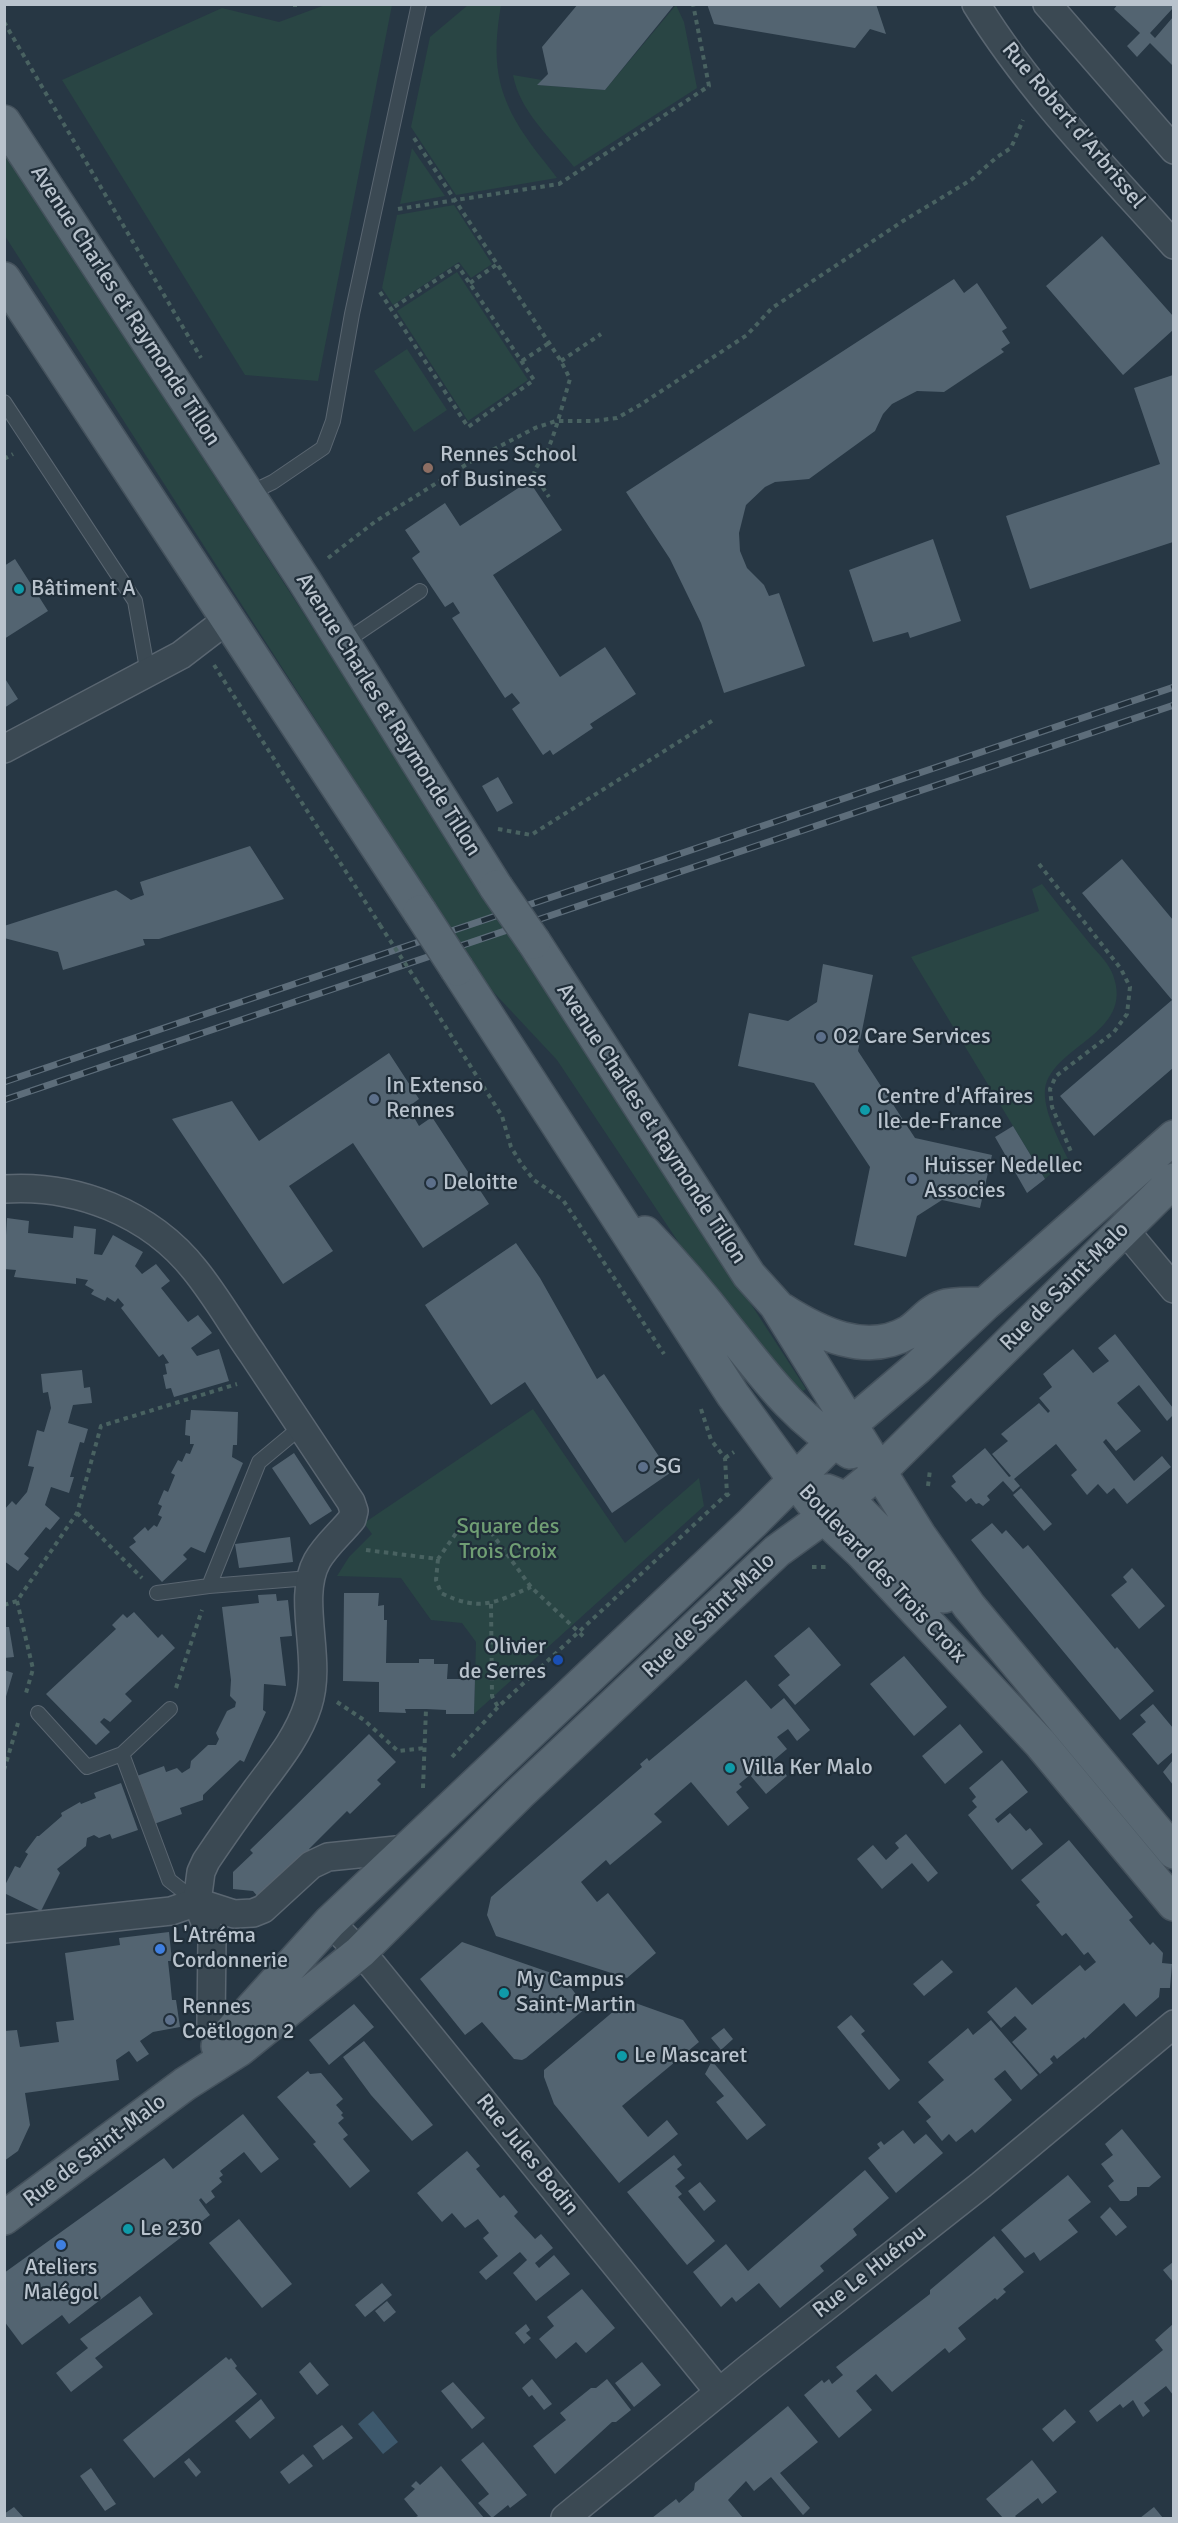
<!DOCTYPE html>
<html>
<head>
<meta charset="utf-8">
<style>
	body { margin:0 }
	#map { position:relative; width:1178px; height:2523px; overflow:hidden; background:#273744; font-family:Signika,sans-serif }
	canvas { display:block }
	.frame { position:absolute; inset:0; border:6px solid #b9c3cd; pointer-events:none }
</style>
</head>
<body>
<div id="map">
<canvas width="1178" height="2523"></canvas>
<div class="frame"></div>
</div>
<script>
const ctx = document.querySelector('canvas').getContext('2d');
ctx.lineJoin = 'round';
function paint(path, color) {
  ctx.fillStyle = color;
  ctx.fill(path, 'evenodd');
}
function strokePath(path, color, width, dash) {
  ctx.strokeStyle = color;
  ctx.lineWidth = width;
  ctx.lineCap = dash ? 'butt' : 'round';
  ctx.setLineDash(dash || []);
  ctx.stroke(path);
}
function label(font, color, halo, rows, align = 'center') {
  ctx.font = font + ' Signika,sans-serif';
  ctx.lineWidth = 4.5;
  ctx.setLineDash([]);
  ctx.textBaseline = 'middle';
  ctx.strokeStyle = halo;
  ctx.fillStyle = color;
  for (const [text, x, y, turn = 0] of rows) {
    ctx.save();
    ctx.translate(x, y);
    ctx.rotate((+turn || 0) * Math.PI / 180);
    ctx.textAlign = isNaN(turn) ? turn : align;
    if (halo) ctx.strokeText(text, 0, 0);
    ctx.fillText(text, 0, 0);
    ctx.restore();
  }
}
const green = new Path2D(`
	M325 5H392L318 381 245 375 62 80 222 8 279 22Z
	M468 5H501C492 58 495 92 526 137 535 151 547 164 557 178L456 195 411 127 430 37Z
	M676 5 684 22 697 88 574 167C551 138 520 112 513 75L542 80 538 85 605 90Z
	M412 148 445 196 400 204Z
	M4 151 806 1389 793 1397 713 1294 557 1060 484 982 5 236Z
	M454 205 492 264 471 278 459 262 393 305 382 288 397 215Z
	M457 272 528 380 468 421 397 311Z
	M407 349 447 410 414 432 374 371Z
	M1042 884C1058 905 1075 925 1091 945 1099 954 1109 964 1113 975 1135 1034 1052 1045 1045 1089 1043 1111 1059 1140 1068 1159L1045 1179 911 957 1039 911 1032 889Z
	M533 1409 625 1543 699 1478 704 1506 474 1714 476 1642 462 1623 431 1620 401 1578 337 1576 349 1557 372 1534 364 1523Z`);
const water = new Path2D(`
	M373 2411 398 2442 383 2454 358 2424Z`);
const building = new Path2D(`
	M578 4H675L605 90 537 85 548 74 542 47Z
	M707 4H876L886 34 870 29 855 48 714 24Z
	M1118 4H1173V8L1150 33 1155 38 1173 17V66L1150 43 1137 57 1127 46 1140 33 1114 9Z
	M1102 236 1173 316V330L1123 375 1046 286Z
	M954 279 964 293 977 283 1007 328 1002 331 1010 343 1001 349 1004 352 944 392 917 391 892 404 883 414 875 431 809 479 775 482 765 487 746 505 739 533 740 551 747 568 764 585 769 596 779 593 805 666 724 693 701 623 670 559 626 492Z
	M1173 375V542L1030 589 1006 516 1160 464 1134 388Z
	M529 481 562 530 493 575 560 677 605 647 636 694 590 724 593 728 553 755 550 750 543 755 512 709 520 703 512 693 505 698 452 618 460 613 453 602 445 607 412 558 420 552 405 530 445 503 460 526Z
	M933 539 961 621 910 638 908 632 873 642 849 570Z
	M15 559 48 611 4 639V566Z
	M4 677 18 699 4 708Z
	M498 777 513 803 497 812 482 786Z
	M250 846 284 899 159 939H143L145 945 63 970 58 952 4 938V926L116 890 131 900 144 895 140 882Z
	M1122 859 1173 920V1068L1094 1136 1060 1096 1172 1000 1082 893Z
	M823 964 873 975 858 1051 915 1138 992 1155 980 1208 942 1200 917 1216 906 1257 854 1245 870 1167 814 1083 738 1066 749 1013 788 1021 817 1002Z
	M389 1053 419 1099 408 1107 419 1126 432 1117 489 1204 423 1248 353 1143 289 1186 333 1251 283 1284 172 1119 232 1101 259 1141Z
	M1013 1126 1045 1179 1027 1193 995 1137Z
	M7 1218 29 1221 28 1233 73 1238 74 1226 96 1229 94 1254 102 1255 113 1235 143 1252 135 1266 142 1274 156 1264 170 1281 161 1288 188 1322 198 1315 212 1333 191 1348 197 1356 219 1349 229 1381 174 1397 171 1388 166 1389 163 1375 167 1374 165 1364 169 1363 163 1354 159 1357 121 1308 124 1305 118 1298 115 1302 107 1297 105 1301 91 1294 94 1290 85 1285 88 1280 76 1278V1284L14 1277 16 1270 4 1269Z
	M516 1243 540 1278 597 1379 604 1374 670 1473 612 1513 525 1382 491 1405 425 1305Z
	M1115 1334 1173 1408V1415L1167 1421 1139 1385 1117 1403 1141 1431 1116 1451 1106 1439 1103 1442 1134 1481 1162 1456 1171 1467 1127 1504 1114 1488 1107 1494 1098 1484 1087 1495 1071 1475 1077 1470 1056 1444 1014 1479 1020 1486 1013 1492 1003 1481 987 1496 990 1500 983 1506 979 1503 976 1504 971 1498 966 1502 951 1486 956 1482 952 1476 985 1448 1009 1477 1011 1476 992 1454 1008 1441 1001 1434 1039 1403 1048 1413 1050 1411 1039 1398 1052 1387 1043 1374 1073 1349 1093 1373 1109 1361 1098 1348Z
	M82 1370 84 1388 90 1387 92 1403 73 1405 68 1423 88 1429 84 1443 80 1442 70 1477H74L69 1493 51 1487 45 1505 60 1518 50 1530 46 1527 24 1554 29 1558 18 1571 4 1561V1510L12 1501 16 1505 27 1492 34 1467 28 1466 37 1430 44 1432 51 1408 48 1392 43 1393 41 1374Z
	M191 1410 238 1412 237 1445H233L232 1457 243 1463 205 1553 191 1547 183 1555 187 1559 162 1582 129 1547 136 1542 133 1538 145 1527 148 1531 154 1525 157 1527 162 1517 158 1515 162 1506 158 1504 164 1490 168 1492 175 1475 171 1473 178 1460 182 1462 186 1453 190 1454 194 1444H190V1436L185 1435 186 1420H190Z
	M294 1453 332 1511 310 1525 272 1468Z
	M1021 1488 1052 1524 1044 1531 1013 1495Z
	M992 1523 1002 1534 1006 1530 1023 1549 1028 1545 1115 1649 1117 1647 1154 1691 1120 1720 971 1540Z
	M290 1537 293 1562 239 1568 235 1544Z
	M1132 1568 1165 1606 1139 1629 1111 1595 1127 1582 1123 1577Z
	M344 1593H379L378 1606 384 1605V1620H387L386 1663H419V1659H434V1664H448L447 1679H475L474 1714H446V1710L426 1709H405L406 1713 379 1712V1682L343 1681Z
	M276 1594 277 1601 288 1600 292 1636 280 1637 286 1686 264 1684 263 1710 266 1712 244 1762 240 1760 203 1795V1800L180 1808 182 1814 154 1824 137 1776 164 1766 166 1772 177 1768 182 1773 190 1768 191 1761 208 1745H216L219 1739 216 1733 227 1711 235 1707 236 1702 230 1696 231 1680 222 1607 259 1603 258 1595Z
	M134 1612 158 1638 162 1634 175 1648 125 1694 132 1701 110 1722 104 1718 100 1722 110 1732 96 1745 46 1694 116 1629 112 1625 123 1614 127 1618Z
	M4 1627H9L14 1657 4 1658Z
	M809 1627 841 1665 795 1705 778 1685 790 1675 774 1656Z
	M904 1656 947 1707 914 1736 870 1684Z
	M4 1670 13 1673 5 1700 4 1699Z
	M746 1680 771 1709 784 1698 810 1730 797 1741 788 1729 777 1737 787 1749 774 1760 787 1776 766 1794 750 1775 739 1784 742 1787 736 1792 749 1808 728 1826 691 1782 654 1814 662 1822 610 1865 606 1860 581 1882 597 1902 608 1893 656 1953 627 1978 496 1936 487 1915 491 1897 642 1767 640 1764 647 1758 649 1761Z
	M1153 1704 1173 1728V1752L1158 1765 1132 1734 1146 1722 1140 1715Z
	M960 1724 983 1752 945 1784 922 1756Z
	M369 1734 396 1762 377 1780 381 1784 350 1814 347 1811 309 1849 312 1852 259 1898 253 1891 233 1889V1872L253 1853 250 1850Z
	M1002 1760 1028 1792 995 1819 998 1823 1010 1813 1026 1831 1030 1828 1043 1844 1012 1870 968 1815 977 1807 972 1801 976 1797 969 1788Z
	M1173 1760V1785L1163 1772Z
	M121 1783 138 1830 112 1839 110 1834 99 1838 94 1835 87 1838 86 1846 57 1869 60 1873 41 1911 4 1893V1887L15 1866 20 1868 28 1854 25 1852 37 1836H39L62 1816 61 1813 80 1802 81 1804 96 1798 94 1793Z
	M906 1834 938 1873 928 1882 912 1863 882 1889 857 1859 873 1845 886 1860 899 1848 895 1843Z
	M1069 1840 1133 1917 1129 1920 1150 1945 1153 1942 1163 1953 1162 1963 1172 1964 1170 1988H1160L1159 1997 1136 2017 1124 2003 1085 2039 1084 2037 1057 2059 1054 2055 1050 2059 1053 2063 1040 2074 1012 2042 1027 2029 1015 2016 1001 2028 987 2012 1016 1987 1032 2005 1080 1965 1085 1971 1096 1962 1088 1952 1084 1955 1066 1933 1062 1936 1036 1905 1040 1902 1021 1880Z
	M169 1932 172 1961H168L170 1979 172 2000H176L180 2027 153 2032 140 2041 149 2054 137 2062 129 2051 116 2060 119 2080 25 2093 30 2125 18 2151 4 2161V2031L17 2030 20 2047 59 2042 56 2022 74 2020 65 1953 120 1945 119 1938Z
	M462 1942 563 1977 586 2008 526 2058 522 2060 514 2059 482 2022 465 2035 420 1979Z
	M942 1960 953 1972 924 1996 913 1984Z
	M627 2000 683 2020 699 2042 622 2106 648 2137 667 2120 678 2134 619 2183 554 2104 544 2077V2070Z
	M354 2004 374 2027 329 2065 309 2040Z
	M851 2015 865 2031 861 2034 900 2080 889 2090 837 2027Z
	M991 2020 1038 2075 1021 2090 1005 2070 994 2079 1012 2100 975 2133 972 2129 956 2142 949 2134 942 2141 926 2121 931 2117 918 2102 944 2080 928 2062 968 2028 973 2035Z
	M724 2028 733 2039 721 2050 711 2038Z
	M364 2041 433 2125 412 2141 371 2095 343 2057Z
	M712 2061 766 2125 747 2140 716 2102 724 2096 705 2074Z
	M308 2071 310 2074 321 2073 343 2099 336 2105 343 2113 341 2115 344 2118 338 2123 348 2135 343 2139 370 2171 350 2188 313 2144 316 2142 277 2097Z
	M243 2114 279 2159 261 2173 244 2152 220 2171 223 2175 219 2178 222 2182 211 2191 215 2197 206 2204 201 2198 199 2200 210 2215 69 2324 62 2315 22 2345 4 2321V2273L164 2158 173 2169Z
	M1122 2129 1161 2177 1149 2187H1137V2195L1129 2201H1120L1108 2186 1114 2181 1101 2164 1113 2155 1105 2144Z
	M903 2130 914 2144 926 2134 943 2153 896 2193 868 2158 880 2148 877 2144 881 2141 884 2145Z
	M467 2151 480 2166 476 2169 500 2198 504 2195 518 2212 514 2216 535 2239 541 2234 553 2248 535 2263 539 2268 554 2255 570 2274 536 2301 513 2273 527 2260 520 2252 486 2280 479 2272 498 2256 483 2238 489 2233 478 2219 465 2228 452 2213 442 2222 417 2193Z
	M674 2155 682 2165 677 2169 685 2178 675 2186 682 2194 678 2197 715 2241 687 2265 627 2192Z
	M865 2170 889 2198 853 2229 857 2235 820 2266 824 2271 780 2308 759 2283 736 2302 732 2297 721 2307 693 2272 726 2244 748 2271Z
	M1068 2175 1091 2202 1068 2220 1078 2232 1040 2261 1034 2252 1025 2258 1001 2230Z
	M700 2182 716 2201 704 2211 688 2191Z
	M1110 2207 1127 2227 1116 2236 1100 2217Z
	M239 2219 292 2284 262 2308 209 2243Z
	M994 2236 1024 2272 1003 2289 1006 2292 997 2300 995 2298 958 2328 966 2339 949 2353 945 2348 892 2392 876 2374 856 2391 872 2410 839 2438 804 2395 822 2380 824 2383 829 2379 832 2384 843 2375 836 2367 930 2294V2290Z
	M1173 2262V2282L1163 2270Z
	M382 2283 392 2295 365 2317 355 2305Z
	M582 2289 615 2328 586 2353 576 2342 556 2359 539 2339 554 2326 547 2317Z
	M140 2296 153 2314 95 2358 103 2367 71 2392 56 2373 88 2348 80 2339Z
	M387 2301 396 2312 384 2322 375 2311Z
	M526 2324 530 2330 526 2333 531 2338 524 2344 515 2333Z
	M1173 2324V2395L1166 2386 1144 2403 1150 2411 1143 2417 1133 2400 1123 2408 1120 2404 1097 2422 1089 2411 1163 2350 1155 2340Z
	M226 2357 229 2360 231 2358 237 2366 235 2368 257 2394 154 2478 123 2440Z
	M310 2362 329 2385 317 2395 299 2372Z
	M642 2362 661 2385 634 2407 615 2383Z
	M532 2379 552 2404 544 2410 532 2395 529 2397 522 2388Z
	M607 2379 631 2410 616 2422H612L555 2474 533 2446 566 2420 560 2413 591 2388H596Z
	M453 2382 485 2418 472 2429 441 2391Z
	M261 2399 275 2418 250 2439 235 2421Z
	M788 2406 818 2442 780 2473 810 2508 803 2515 771 2477 754 2491 746 2481 728 2500 743 2518H652L676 2499 679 2503 694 2490 695 2483Z
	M1065 2409 1076 2422 1053 2442 1042 2429Z
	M342 2425 353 2438 323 2460 313 2446Z
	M483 2442 527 2495 510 2508 508 2505 492 2518 478 2503 489 2494 461 2460Z
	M303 2454 313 2466 289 2484 280 2472Z
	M189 2458 201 2472 196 2477 184 2462Z
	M1032 2460 1057 2492 1042 2504 1038 2498 1015 2516 1017 2518H1003L986 2499Z
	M441 2466 484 2518H414L418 2516 404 2499 415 2489 411 2486 416 2481 420 2485Z
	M91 2468 116 2504 105 2511 80 2476Z
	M14 2507 24 2518H4V2514Z
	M1154 2507 1163 2518H1140Z`);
const path = new Path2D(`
	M295 4V7
	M4 22 201 358
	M414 138 561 361 570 379C563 402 557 428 548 449 544 459 536 464 534 474L549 497
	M398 209 559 184 709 86 693 4
	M470 283 496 265
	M380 292 468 427 534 380 458 266 391 309
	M522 361 549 343
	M561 361 601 334
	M4 459 13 454
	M328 558 376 521 475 459 535 428 556 421H593L617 418 640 405 747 335 772 308 903 221 971 180 997 157 1011 148 1023 120
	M214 665 380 925
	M498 829 531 835 715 719
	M1039 864 1121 969 1130 987 1127 1014 1114 1032 1056 1076 1050 1089 1052 1107 1072 1154
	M416 980 502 1116 511 1147 522 1165 534 1180 563 1200 664 1354
	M701 1409 711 1440 725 1458 727 1494 731 1498
	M725 1458 734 1452
	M928 1486 930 1470
	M77 1513 142 1578
	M366 1550 438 1559 459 1529 474 1524 490 1531 531 1587 585 1638
	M438 1559 436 1580 441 1593C480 1612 494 1603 531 1587
	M812 1567H829
	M17 1601 33 1669 26 1693
	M491 1604 492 1696 498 1707
	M4 1605 17 1601 77 1513 101 1426 237 1384
	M176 1688 202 1610
	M337 1702 364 1720 398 1751 424 1748
	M452 1757 498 1707 727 1494
	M4 1770 18 1723
	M423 1788 426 1709`);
const lane = new Path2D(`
	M4 402 135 601 148 674
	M248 494 273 482 323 448 333 421 352 314 419 4
	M343 643 420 591
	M209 1586 259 1462 301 1427
	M157 1593 209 1586 310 1578
	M38 1713 87 1767 122 1754 170 1709
	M122 1754 169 1880 197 1902`);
const street = new Path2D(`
	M976 4C1031 93 1105 168 1174 245
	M1047 4 1174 150
	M4 749 181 655 228 619
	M4 1189C76 1184 150 1213 195 1270 216 1296 233 1326 252 1353 285 1403 318 1452 351 1502L354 1511 352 1519C341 1533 326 1545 317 1561 296 1599 323 1659 308 1705 298 1737 276 1763 256 1790 239 1813 222 1837 206 1861L201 1872 197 1902
	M1124 1229 1174 1289
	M197 1902 212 1940 211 2024 224 2038 240 2049
	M330 1922 373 1966 719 2392
	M4 1929 171 1911 197 1902 234 1914 253 1913 263 1909 311 1865 328 1857 406 1849
	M565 2518 751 2366 981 2185 1174 2024`);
const primary = new Path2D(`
	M4 122 304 580 496 887
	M4 279 420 912
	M534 942 749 1275 776 1305 919 1535 969 1606 1174 1852
	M457 969 733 1395 794 1479 824 1517 861 1552 1040 1743 1174 1904
	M645 1233C675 1264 702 1296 728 1330 768 1380 795 1418 850 1452
	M782 1310C818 1333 866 1357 909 1332 920 1325 930 1311 943 1307 954 1303 972 1305 985 1304
	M827 1491 847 1499 944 1596
	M218 2046 330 1922 752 1523 851 1424 918 1367 985 1304 1174 1137
	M4 2218 185 2084 240 2049 360 1952 519 1794 777 1551 824 1517 880 1471 1174 1180`);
const rail = new Path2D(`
	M4 1082 1174 687
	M4 1100 1174 705`);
const pathBridge = new Path2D(`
	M380 925 416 980`);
const primaryBridge = new Path2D(`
	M496 887 534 942
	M420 912 457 969`);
const markers = [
	[428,468,6,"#8d6e63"],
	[19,589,6,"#0f9aa8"],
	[821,1037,6,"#5c6f8a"],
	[374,1099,6,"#5c6f8a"],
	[865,1110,6,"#0f9aa8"],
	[912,1179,6,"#5c6f8a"],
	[431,1183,6,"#5c6f8a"],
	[643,1467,6,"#5c6f8a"],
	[558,1660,6,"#1a4fb4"],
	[730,1768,6,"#0f9aa8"],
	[160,1949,6,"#3f7fe0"],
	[504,1993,6,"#0f9aa8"],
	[170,2020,6,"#5c6f8a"],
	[622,2056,6,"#0f9aa8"],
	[128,2229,6,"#0f9aa8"],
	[61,2245,6,"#3f7fe0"]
];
const streetNames = [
	["Rue Robert d'Arbrissel",1073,126,50],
	["Avenue Charles et Raymonde Tillon",125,306,57],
	["Avenue Charles et Raymonde Tillon",388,715,58],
	["Avenue Charles et Raymonde Tillon",651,1124,57],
	["Rue de Saint-Malo",1065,1287,-45],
	["Boulevard des Trois Croix",882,1574,47],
	["Rue de Saint-Malo",709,1616,-43],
	["Rue de Saint-Malo",95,2151,-37],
	["Rue Jules Bodin",527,2155,51],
	["Rue Le Huérou",870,2272,-38]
];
const poiNames = [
	["Rennes School",440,455],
	["of Business",440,480],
	["Bâtiment A",31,589],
	["O2 Care Services",833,1037],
	["In Extenso",386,1086],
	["Rennes",386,1111],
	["Centre d'Affaires",877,1097],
	["Ile-de-France",877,1122],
	["Huisser Nedellec",924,1166],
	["Associes",924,1191],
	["Deloitte",443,1183],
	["SG",655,1467],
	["Olivier",546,1647,"right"],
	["de Serres",546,1672,"right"],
	["Villa Ker Malo",742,1768],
	["L'Atréma",172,1936],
	["Cordonnerie",172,1961],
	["My Campus",516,1980],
	["Saint-Martin",516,2005],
	["Rennes",182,2007],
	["Coëtlogon 2",182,2032],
	["Le Mascaret",634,2056],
	["Le 230",140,2229],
	["Ateliers",61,2268,"center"],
	["Malégol",61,2293,"center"]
];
const parkNames = [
	["Square des",508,1527],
	["Trois Croix",508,1552]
];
paint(green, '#294544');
paint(water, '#3d586c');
paint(building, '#536471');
strokePath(lane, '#5a6671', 16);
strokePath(street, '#5a6671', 30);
strokePath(primary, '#45525d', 36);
strokePath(path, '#496261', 4, [4.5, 4.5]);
strokePath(lane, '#3b4953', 14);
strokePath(street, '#3b4953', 27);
strokePath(primary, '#596873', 33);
strokePath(rail, '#5d6d7a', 7);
strokePath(rail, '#202e39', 4.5, [14]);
strokePath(primaryBridge, '#45525d', 36, []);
strokePath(pathBridge, '#496261', 4, [4.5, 4.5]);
strokePath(primaryBridge, '#596873', 33);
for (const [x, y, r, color] of markers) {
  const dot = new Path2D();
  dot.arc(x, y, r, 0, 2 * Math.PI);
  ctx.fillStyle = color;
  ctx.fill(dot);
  strokePath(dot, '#202e39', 2);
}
label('22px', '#b9c3cd', '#202e39', streetNames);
label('22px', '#b9c3cd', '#202e39', poiNames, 'left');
label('22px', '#709e74', '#202e39', parkNames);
</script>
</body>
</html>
